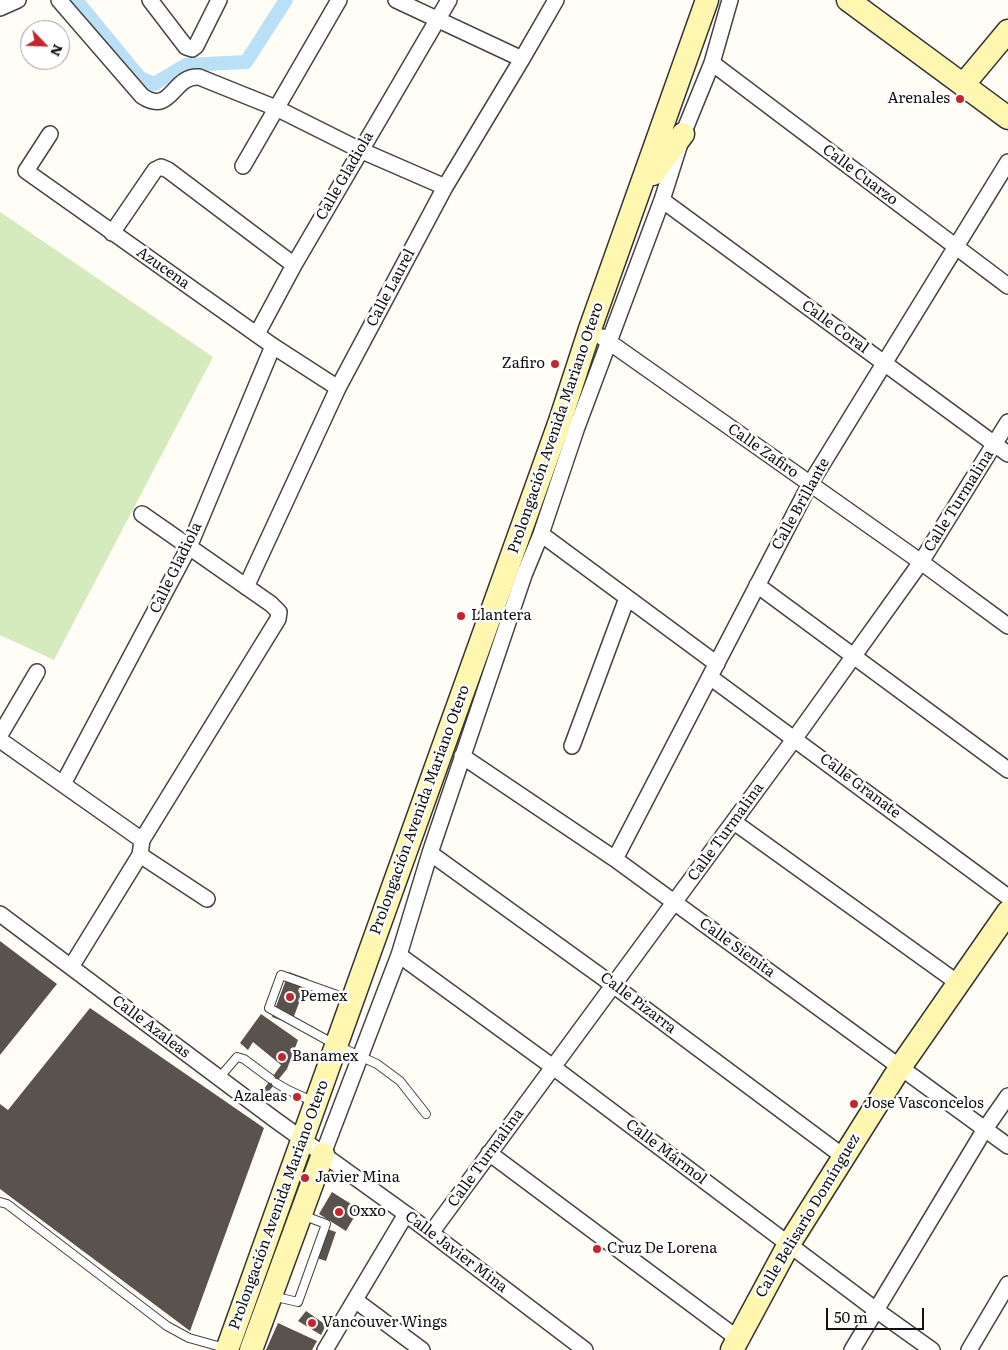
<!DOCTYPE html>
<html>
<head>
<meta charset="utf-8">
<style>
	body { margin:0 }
	#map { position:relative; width:1008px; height:1350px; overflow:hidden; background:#fffdf5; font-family:Literata,serif }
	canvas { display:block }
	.north { position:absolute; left:20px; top:20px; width:50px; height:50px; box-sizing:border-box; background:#fff; border:1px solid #a0a0a0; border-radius:50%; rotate:114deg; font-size:14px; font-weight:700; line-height:20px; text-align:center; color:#111 }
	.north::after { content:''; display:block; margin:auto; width:18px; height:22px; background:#c4262e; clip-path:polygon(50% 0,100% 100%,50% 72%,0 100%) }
	.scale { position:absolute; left:826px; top:1308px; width:98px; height:22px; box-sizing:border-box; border:2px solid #111; border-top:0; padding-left:6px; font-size:15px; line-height:18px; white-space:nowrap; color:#111; -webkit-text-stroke:4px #fff; paint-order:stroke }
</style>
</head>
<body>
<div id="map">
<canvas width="1008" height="1350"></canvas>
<div class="north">N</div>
<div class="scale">50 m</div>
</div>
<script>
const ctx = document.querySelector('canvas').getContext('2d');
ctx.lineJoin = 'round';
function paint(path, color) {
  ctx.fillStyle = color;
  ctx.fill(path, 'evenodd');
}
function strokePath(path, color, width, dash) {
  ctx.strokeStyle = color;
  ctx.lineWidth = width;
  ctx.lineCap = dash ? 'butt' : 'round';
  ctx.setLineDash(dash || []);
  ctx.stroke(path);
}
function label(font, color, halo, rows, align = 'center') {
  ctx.font = font + ' Literata,serif';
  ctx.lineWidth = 5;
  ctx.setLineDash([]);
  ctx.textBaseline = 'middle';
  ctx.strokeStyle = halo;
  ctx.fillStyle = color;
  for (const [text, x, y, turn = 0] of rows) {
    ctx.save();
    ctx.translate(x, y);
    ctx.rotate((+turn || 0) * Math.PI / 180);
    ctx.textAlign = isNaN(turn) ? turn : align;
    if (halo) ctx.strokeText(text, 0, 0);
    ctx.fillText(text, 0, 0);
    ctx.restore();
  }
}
const green = new Path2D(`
	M0 212 213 357 54 660 0 635Z`);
const canal = new Path2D(`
	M76 0 140 78 154 84 186 65 246 62 286 0`);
const building = new Path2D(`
	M0 941 57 984 0 1055Z
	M289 972 308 979 291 1024 272 1017Z
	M90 1008 264 1128 190 1331 0 1189V1104L8 1110Z
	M261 1014 298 1040 287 1069 265 1096 261 1093 281 1065 253 1042 248 1050 240 1043Z
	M332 1192 359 1209 346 1231 319 1214Z
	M321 1227 336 1232 326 1261 311 1256Z
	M306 1311 326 1325 321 1335 298 1321Z
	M278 1323 317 1341 312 1350H266Z`);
const lane = new Path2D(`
	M351 1000 281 975 269 1008 336 1045 377 1064 400 1081 426 1114
	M219 1078 237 1057 244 1059 271 1079
	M276 1083 288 1090 314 1102
	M0 1202 7 1204 167 1326 189 1338 225 1348
	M272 1296 298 1302 326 1224 302 1215`);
const street = new Path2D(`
	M59 0 142 96C172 116 172 75 199 77L276 108 360 150 445 187
	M150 0 186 47 192 49 196 46 219 0
	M396 0 522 59
	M0 8 18 0
	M712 63 1008 286
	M50 134 26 171 273 346 338 388
	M243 166 339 0
	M662 200 1008 454
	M112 233 155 170 161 167 168 170 294 265
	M257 334 294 265 449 0
	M602 337 921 562 1008 626
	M541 534 717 664
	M757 585 1008 770
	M246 587 338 388 445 187 522 59 556 0
	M710 677 1008 897
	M0 735 37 672
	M0 740 142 840
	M572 746 627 598
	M462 756 615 859 1008 1146
	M63 784 189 547 273 346
	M734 822 958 983
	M430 853 613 985 844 1157
	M140 855 207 899
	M615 859 810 484 1008 162
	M0 914 274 1119 406 1214 585 1350
	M399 955 553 1067 876 1310 932 1350
	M71 967 140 855 142 840 278 619 279 612 271 604 142 514
	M489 1153 737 1338
	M323 1154 399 955 430 853 524 575 541 534 577 427 662 200 683 134 712 63 730 0
	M431 1233 795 738 921 562 1008 422
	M355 1300 422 1350
	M325 1350 406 1214
	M852 1350 985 1129 1008 1096
	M969 1350 1008 1284`);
const secondary = new Path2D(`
	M848 0 1008 118
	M963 85 1008 31
	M653 174 683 134
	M227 1350 560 421 590 329 707 0
	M251 1350 323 1154
	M732 1350 789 1244 901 1066 1008 912`);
const markers = [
	[960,99,5,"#c4262e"],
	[555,364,5,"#c4262e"],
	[461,616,5,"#c4262e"],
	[290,997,5,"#c4262e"],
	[282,1057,5,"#c4262e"],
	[297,1097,5,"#c4262e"],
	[854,1104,5,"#c4262e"],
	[305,1178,5,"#c4262e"],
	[339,1212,5,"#c4262e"],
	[597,1249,5,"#c4262e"],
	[312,1323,5,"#c4262e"]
];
const poiNames = [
	["Arenales",950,99,"right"],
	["Zafiro",545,364,"right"],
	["Llantera",471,616],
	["Pemex",300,997],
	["Banamex",292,1057],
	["Azaleas",287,1097,"right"],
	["Jose Vasconcelos",864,1104],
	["Javier Mina",315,1178],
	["Oxxo",349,1212],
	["Cruz De Lorena",607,1249],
	["Vancouver Wings",322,1323]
];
const streetNames = [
	["Calle Cuarzo",860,175,37],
	["Calle Gladiola",345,176,-60],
	["Azucena",163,268,35],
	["Calle Laurel",391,288,-62],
	["Calle Coral",835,327,36],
	["Prolongación Avenida Mariano Otero",556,428,-71],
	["Calle Zafiro",763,451,35],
	["Calle Turmalina",959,501,-58],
	["Calle Brillante",801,504,-61],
	["Calle Gladiola",176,568,-64],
	["Calle Granate",860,786,37],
	["Prolongación Avenida Mariano Otero",420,810,-70],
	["Calle Turmalina",726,832,-54],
	["Calle Sienita",737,948,36],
	["Calle Pizarra",638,1003,37],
	["Calle Azaleas",151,1027,37],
	["Calle Mármol",666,1152,37],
	["Calle Turmalina",486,1158,-54],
	["Prolongación Avenida Mariano Otero",279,1205,-70],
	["Calle Belisario Domínguez",808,1216,-59],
	["Calle Javier Mina",456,1252,37]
];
paint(green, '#d5ebbd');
strokePath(canal, '#b9e0f7', 14);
paint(building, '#5a524d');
strokePath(lane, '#444', 10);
strokePath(street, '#444', 18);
strokePath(secondary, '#333', 25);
strokePath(lane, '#fff', 8);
strokePath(street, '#fff', 15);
strokePath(secondary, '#fff6b0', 22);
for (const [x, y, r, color] of markers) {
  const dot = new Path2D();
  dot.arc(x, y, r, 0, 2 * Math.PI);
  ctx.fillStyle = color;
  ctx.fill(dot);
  strokePath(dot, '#fff', 2);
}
label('15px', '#111', '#fff', poiNames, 'left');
label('15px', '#111', '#fff', streetNames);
</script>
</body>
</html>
